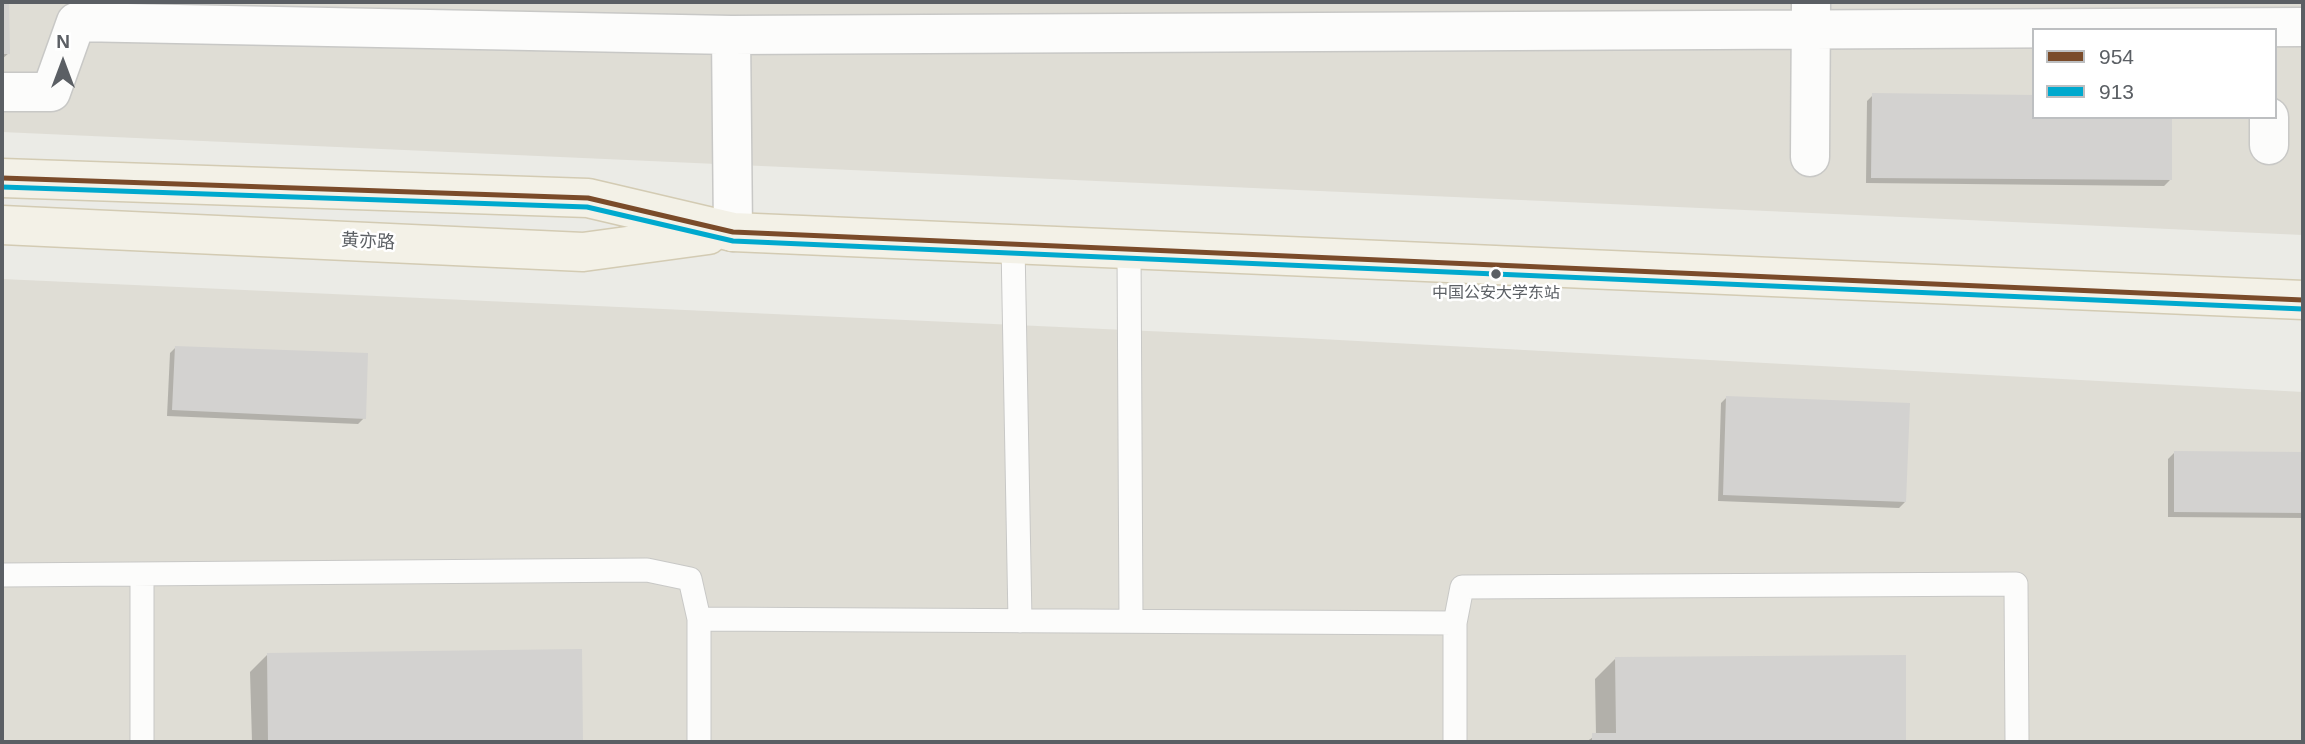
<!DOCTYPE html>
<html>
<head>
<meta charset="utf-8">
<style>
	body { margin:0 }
	#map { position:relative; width:2305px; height:744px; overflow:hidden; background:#ebebe6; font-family:Arial,sans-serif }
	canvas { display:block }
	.frame { position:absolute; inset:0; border:4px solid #5b5f64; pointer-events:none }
	.legend { position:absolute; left:2032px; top:28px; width:245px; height:91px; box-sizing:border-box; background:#fff; border:2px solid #bdbfc1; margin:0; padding:9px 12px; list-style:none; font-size:21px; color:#5b5f64 }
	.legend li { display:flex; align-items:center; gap:14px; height:35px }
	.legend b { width:35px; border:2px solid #bdbfc1 }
	.north { position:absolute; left:28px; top:28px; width:70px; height:70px; -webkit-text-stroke:5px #fff; paint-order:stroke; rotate:0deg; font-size:19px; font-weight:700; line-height:28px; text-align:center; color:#5b5f64 }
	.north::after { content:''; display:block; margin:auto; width:24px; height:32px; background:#5b5f64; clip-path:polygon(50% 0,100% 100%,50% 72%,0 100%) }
</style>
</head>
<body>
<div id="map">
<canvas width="2305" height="744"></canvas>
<div class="frame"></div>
<ul class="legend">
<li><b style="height:9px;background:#7a4b2a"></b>954</li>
<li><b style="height:9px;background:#00a9ce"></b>913</li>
</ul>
<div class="north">N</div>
</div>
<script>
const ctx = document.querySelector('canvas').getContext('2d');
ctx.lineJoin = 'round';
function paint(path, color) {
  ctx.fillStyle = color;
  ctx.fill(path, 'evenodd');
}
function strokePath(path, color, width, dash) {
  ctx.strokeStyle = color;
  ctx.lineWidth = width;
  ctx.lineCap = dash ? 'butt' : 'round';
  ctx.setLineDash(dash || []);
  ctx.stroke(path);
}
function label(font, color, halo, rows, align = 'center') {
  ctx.font = font + ' Arial,"Noto Sans SC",sans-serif';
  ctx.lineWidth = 5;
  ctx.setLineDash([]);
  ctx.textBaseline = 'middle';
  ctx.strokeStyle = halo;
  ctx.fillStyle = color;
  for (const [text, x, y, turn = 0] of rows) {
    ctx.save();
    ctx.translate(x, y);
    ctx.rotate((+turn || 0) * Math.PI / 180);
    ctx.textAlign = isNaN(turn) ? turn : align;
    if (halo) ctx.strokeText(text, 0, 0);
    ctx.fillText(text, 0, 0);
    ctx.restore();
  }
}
const education = new Path2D(`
	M2 2H2303V235L2 132ZM2034 30H2275V117H2034Z
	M2 279 1302 338 2303 392V742H2Z`);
const shadow = new Path2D(`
	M2 2H8L9 53 2 59Z
	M1873 95 2034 117 2170 180 2164 186 1866 183 1867 101Z
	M176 347 364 418 358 424 167 416 170 353Z
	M1727 397 1905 502 1899 508 1718 501 1721 403Z
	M2174 453 2303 454V518L2168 517V459Z
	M581 651 582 742H252L250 672 267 655Z
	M1904 656 1905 742H1586L1596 735 1595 679 1616 658Z`);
const building = new Path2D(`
	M2 2H9L10 54H2Z
	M1872 93 2034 95V117H2172V180L1871 178Z
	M175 346 368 353 366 419 172 410Z
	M1726 396 1910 403 1906 502 1723 495Z
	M2174 451 2303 452V513L2174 512Z
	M582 649 583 742H268L267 653Z
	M1906 655V742H1592V733H1616L1615 657Z`);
const service = new Path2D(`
	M1013 245 1020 621
	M1129 251 1131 621
	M2 575 647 570 690 579 699 619V742
	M142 575V742
	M699 619 1455 623
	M1455 742V623L1462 587 2016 584 2017 742`);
const minor = new Path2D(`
	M731 35 733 232
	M2 92H51L76 22 731 35 2303 27
	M2269 117V145
	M1810 157 1811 2`);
const primary = new Path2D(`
	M2 178 588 198 733 232 2303 300
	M2 225 583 252 708 235`);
const bus1 = new Path2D(`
	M2 178 588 198 733 232 2303 300`);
const bus2 = new Path2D(`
	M2 187 587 207 733 241 2303 309`);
const markers = [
	[1496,274,6,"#5b5f64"]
];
const busNames = [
	["中国公安大学东站",1496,294]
];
const streetNames = [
	["黄亦路",368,242,3]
];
paint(education, '#dfddd5');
paint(shadow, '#0003');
paint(building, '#d3d2d0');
strokePath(service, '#c8c8c6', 25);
strokePath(minor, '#c8c8c6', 41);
strokePath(primary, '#d3cbb3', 41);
strokePath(service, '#fcfcfb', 23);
strokePath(minor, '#fcfcfb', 38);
strokePath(primary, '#f3f1e7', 38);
strokePath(bus1, '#7a4b2a', 5);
strokePath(bus2, '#00a9ce', 5);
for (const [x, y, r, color] of markers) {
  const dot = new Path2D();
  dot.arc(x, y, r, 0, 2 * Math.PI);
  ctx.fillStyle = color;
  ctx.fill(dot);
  strokePath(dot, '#fff', 2.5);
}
label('16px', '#5b5f64', '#fff', busNames);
label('18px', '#5b5f64', '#fff', streetNames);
</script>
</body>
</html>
